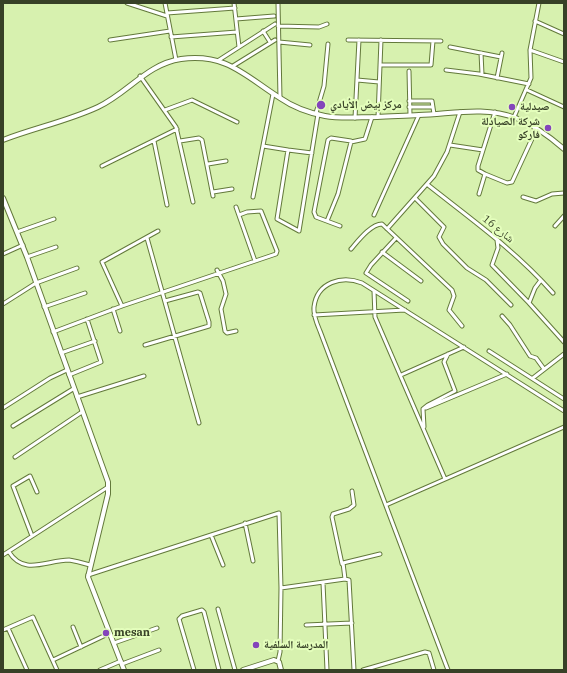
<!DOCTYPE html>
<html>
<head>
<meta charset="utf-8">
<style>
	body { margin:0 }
	#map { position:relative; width:567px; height:673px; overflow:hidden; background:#d7f1af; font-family:"IBM Plex Serif",serif }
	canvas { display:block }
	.frame { position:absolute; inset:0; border:4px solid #374127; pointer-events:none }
</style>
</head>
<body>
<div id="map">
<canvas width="567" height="673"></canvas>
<div class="frame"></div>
</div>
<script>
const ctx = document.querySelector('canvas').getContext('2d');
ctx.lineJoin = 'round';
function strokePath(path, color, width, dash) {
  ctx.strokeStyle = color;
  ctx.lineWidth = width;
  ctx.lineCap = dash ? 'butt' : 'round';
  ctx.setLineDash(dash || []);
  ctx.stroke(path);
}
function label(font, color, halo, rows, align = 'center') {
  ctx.font = font + ' "IBM Plex Serif","Noto Naskh Arabic",serif';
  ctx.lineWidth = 4;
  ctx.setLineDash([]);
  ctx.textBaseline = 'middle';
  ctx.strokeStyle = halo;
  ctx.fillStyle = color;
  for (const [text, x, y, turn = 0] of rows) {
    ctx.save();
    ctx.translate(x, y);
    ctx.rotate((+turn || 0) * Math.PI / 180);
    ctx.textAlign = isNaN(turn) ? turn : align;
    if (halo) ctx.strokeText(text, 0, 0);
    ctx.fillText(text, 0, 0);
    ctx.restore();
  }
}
const street = new Path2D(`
	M127 3 167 16
	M165 3 176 60
	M234 3 239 47
	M278 3 280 98
	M167 13 235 8
	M236 19 274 16
	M535 21 564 34
	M278 26 319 27 327 24
	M263 31 270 42
	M171 37 237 32
	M110 40 170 31
	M348 40 441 41
	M279 42 310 45
	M450 47 501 57
	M530 50 564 62
	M481 53 482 74
	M219 60 275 24
	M380 65H431L433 41
	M233 66 275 40
	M446 70 479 74 529 84
	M409 71 410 115
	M140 76 176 127 193 202
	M497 78 502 53
	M357 80 379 82
	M527 90 564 107
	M409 101H432L434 114
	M409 107H433
	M165 110 192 100 237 122
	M316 113 324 86 328 44
	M378 117 381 40
	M514 117 531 78 530 50 539 3
	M355 118 359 40
	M154 141 167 205
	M180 141 199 138 202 140 213 196
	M450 145 483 150
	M263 146 288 150
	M312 153 288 150 277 219 299 231 318 114
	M208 164 226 161
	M102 166 177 129
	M485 174 507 183 512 182 537 128
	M428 185C471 219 516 251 553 293
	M213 192 232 189
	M479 194 485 174 478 170V166L495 112
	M253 197 273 94
	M523 197 536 201 552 194 564 193
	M415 198 444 227 439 237 443 244 467 268 486 280 511 305
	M236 207 255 261
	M374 215 419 115
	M327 221 338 194 351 142 365 139 372 117
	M340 226 316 217 314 212 328 140 331 138 351 141
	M555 226 564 216
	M387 229 434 176 447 152 460 112
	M17 232 54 219
	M147 238 199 423
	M396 238 371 265 366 273 408 301
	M497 240 498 248 492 265 530 304
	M351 249C358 241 371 224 382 224L452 290 454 296 449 310 462 326
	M382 252 421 281
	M3 254 23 245
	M27 257 56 247
	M217 270 223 281 226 294 221 309 225 331 227 333 236 331
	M541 280 535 288 529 303 564 342
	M374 291 375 317 445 479
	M3 304 36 283 77 268
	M122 306 102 262 158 231
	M44 307 85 293
	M113 309 120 331
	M314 315 405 310
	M502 316 510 325 530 356 536 358 544 369
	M53 332 122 306 276 254 277 251 261 211 247 212 239 215
	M145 345 209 326V322L200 293 198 292 165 301
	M489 351 564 399
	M61 353 95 341
	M69 375 101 362 87 319
	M401 375 464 347
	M533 378 564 354
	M77 397 144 376
	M3 408 50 378 67 370
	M426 408 507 374
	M13 426 73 389
	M424 427 423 409 428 405 455 391 444 362 448 354
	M15 457 82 412
	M386 505 564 427
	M245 523 253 561
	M211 535 223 565
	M32 536 13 486 30 476 37 492
	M9 552C24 576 47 560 69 560 76 561 83 563 90 565
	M3 555 108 487
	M342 564 332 517 333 514 349 509 354 505 352 491
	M88 575 279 513 281 588 280 652 278 661
	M345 579 343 563 380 554
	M323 583 327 670
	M281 588 345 579 349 580 354 670
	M218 609 235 670
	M306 625 352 623
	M73 627 81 647
	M8 628 27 670
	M3 630 33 617 57 670
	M114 643 157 628
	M53 660 110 633
	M122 664 159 650
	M100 670 121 661
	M194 670 179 619 182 616 202 610 204 612 219 670
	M363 670 425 652 429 653 434 670
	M448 670 320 331C317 324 313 315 314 307 317 282 342 275 362 283L564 411`);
const secondary = new Path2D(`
	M3 140C34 128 68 121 98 107 128 93 147 64 181 59 227 53 245 76 280 98 293 107 309 113 325 116 342 119 359 117 377 117 391 116 405 116 419 115 452 114 484 106 516 118 534 125 549 136 564 149
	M3 198 27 257 108 482V494L88 577 124 670
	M243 670 274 660 279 662 281 670`);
const markers = [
	[321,105,5,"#8445bb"],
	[512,107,4,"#8445bb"],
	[548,128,4,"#8445bb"],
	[106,633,4,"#8445bb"],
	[256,645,4,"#8445bb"]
];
const poiNames = [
	["مركز بيض الأيادي",330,105],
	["صيدلية",520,107],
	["شركة الصيادلة",540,122,"right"],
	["فاركو",540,135,"right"],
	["mesan",114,633],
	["المدرسة السلفية",264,645]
];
const streetNames = [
	["شارع 16",498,229,39]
];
strokePath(street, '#63793b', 5);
strokePath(secondary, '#63793b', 6);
strokePath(street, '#fff', 3);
strokePath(secondary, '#fff', 4);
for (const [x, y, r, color] of markers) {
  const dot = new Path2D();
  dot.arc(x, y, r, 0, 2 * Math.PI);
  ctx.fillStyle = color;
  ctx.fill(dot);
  strokePath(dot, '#e4febc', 1.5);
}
label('bold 11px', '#374127', '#e4febc', poiNames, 'left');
label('11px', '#374127', '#e4febc', streetNames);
</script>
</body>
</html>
